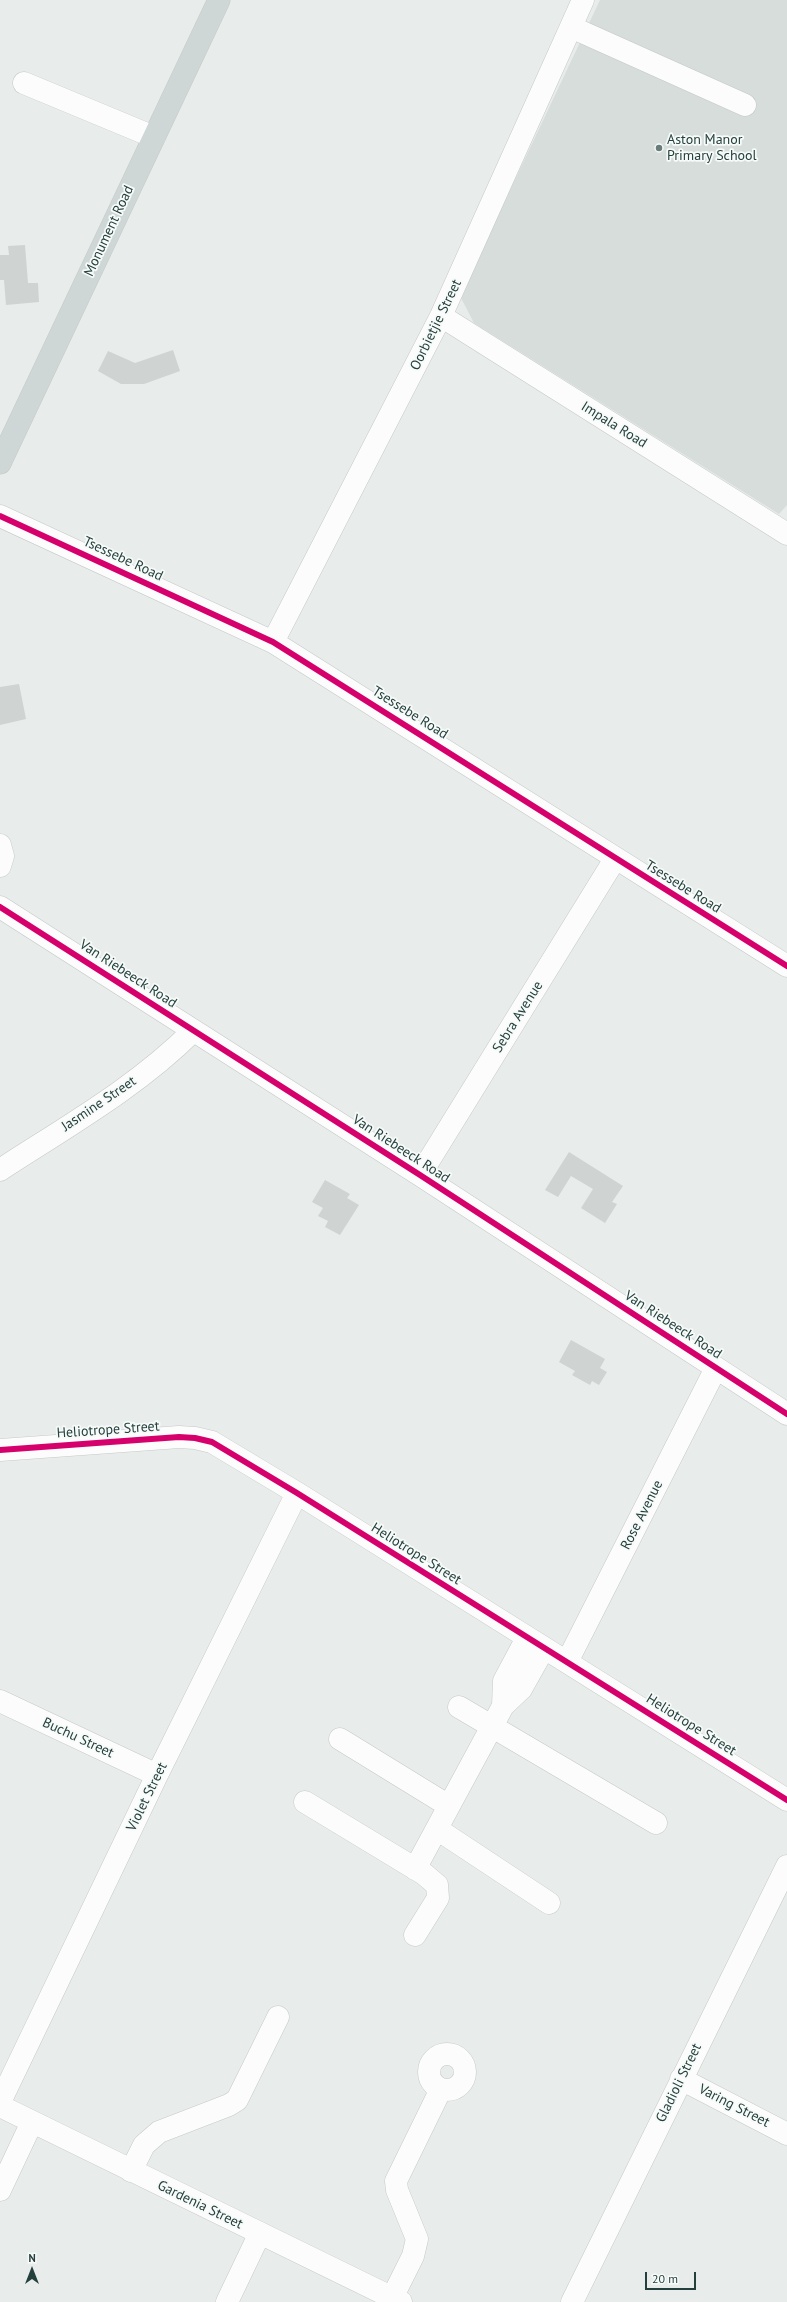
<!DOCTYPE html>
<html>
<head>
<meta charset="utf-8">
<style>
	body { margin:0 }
	#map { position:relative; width:787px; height:2302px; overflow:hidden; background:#e8ecea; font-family:"PT Sans",sans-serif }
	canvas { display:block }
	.north { position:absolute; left:12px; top:2250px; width:40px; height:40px; -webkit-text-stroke:3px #f6faf9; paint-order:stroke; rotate:0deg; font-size:11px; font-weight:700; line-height:16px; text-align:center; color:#25403c }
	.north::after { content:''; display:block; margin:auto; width:14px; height:18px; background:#25403c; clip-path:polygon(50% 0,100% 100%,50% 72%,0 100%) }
	.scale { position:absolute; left:645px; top:2272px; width:51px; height:18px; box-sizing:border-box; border:2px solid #25403c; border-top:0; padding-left:5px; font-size:12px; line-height:14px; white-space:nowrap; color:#25403c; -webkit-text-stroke:3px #f6faf9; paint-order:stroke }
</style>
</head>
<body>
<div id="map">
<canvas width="787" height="2302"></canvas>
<div class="north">N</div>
<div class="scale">20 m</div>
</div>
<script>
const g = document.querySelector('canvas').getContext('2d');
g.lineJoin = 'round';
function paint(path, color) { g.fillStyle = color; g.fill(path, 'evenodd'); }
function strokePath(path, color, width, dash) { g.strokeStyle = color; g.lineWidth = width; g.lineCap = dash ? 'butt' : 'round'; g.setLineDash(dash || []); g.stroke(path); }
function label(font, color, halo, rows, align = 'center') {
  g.font = font + ' "PT Sans",sans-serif'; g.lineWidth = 3.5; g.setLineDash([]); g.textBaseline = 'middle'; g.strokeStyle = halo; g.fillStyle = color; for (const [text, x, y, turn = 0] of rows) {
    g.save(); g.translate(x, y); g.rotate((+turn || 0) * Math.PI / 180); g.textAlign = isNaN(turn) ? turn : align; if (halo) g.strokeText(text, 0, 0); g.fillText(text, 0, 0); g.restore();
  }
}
paint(new Path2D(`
	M 600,0 L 787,0 L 787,505 L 779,514 L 474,323 L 460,296 Z`), '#d6dddb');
paint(new Path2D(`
	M 25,245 L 28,283 L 38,283 L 39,302 L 6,305 L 4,280 L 0,280 L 0,255 L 9,255 L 8,246 Z
	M 173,350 L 180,371 L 144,384 L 121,384 L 98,371 L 108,351 L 135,363 Z
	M 19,684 L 26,719 L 0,725 L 0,687 Z
	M 569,1152 L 623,1186 L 612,1202 L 617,1204 L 605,1223 L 581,1208 L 593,1189 L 571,1176 L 558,1197 L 545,1190 Z
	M 325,1180 L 350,1194 L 347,1198 L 359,1205 L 340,1235 L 325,1227 L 328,1221 L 318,1216 L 323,1208 L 312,1202 Z
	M 571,1340 L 605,1359 L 600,1368 L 607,1372 L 599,1385 L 592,1381 L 590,1385 L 572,1375 L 575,1371 L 559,1362 Z`), '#cfd3d2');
const minor = new Path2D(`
	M 571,27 L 745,105
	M 24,83 L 154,137
	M 441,316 L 787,534
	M 0,516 L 273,642 L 787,966
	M 273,642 L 441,316 L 583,0
	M 0,845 L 3,856 L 0,866
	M 0,907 L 420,1175 L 787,1414
	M 0,1170 C 66,1127 137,1087 193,1031
	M 420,1175 L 615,859
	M 0,1450 L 179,1437 L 195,1438 L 212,1442 L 297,1493 L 787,1800
	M 567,1662 L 716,1368
	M 0,1701 L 157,1775
	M 503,1706 L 504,1681 L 527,1638
	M 459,1707 L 656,1823
	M 340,1739 L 449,1806
	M 305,1802 L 424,1874 L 437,1885 L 438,1898 L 415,1935
	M 437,1829 L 549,1903
	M 415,1869 L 503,1706 L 521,1689 L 544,1648
	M429 2072a18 18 0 1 1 36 0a18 18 0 1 1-36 0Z
	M 681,2079 L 787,2134
	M 0,2102 L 157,1775 L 297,1493
	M 0,2106 L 401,2302
	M 131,2171 L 144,2145 L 159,2132 L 229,2105 L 237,2100 L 278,2017
	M 0,2190 L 32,2122
	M 392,2298 L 413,2256 L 417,2239 L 397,2190 L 396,2181 L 441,2089
	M 227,2302 L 260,2233
	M 572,2302 L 787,1866`);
const major = new Path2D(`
	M 0,463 L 219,0`);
strokePath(minor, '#c5c9c7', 23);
strokePath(major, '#c3cac9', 23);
strokePath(minor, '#fcfcfc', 22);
strokePath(major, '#cfd7d6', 22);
strokePath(new Path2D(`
	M 0,516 L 273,642 L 787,966
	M 0,907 L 420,1175 L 787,1414
	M 0,1450 L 179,1437 L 195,1438 L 212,1442 L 297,1493 L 787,1800`), '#d6006c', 6);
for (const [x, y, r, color] of [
	[659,148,4,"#697c79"]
]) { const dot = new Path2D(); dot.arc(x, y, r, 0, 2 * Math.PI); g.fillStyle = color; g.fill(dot); strokePath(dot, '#f6faf9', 1.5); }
label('14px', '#25403c', '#f6faf9', [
	["Aston Manor",667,140],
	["Primary School",667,156]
], 'left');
label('14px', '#25403c', '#f6faf9', [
	["Monument Road",109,231,-65],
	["Oorbietjie Street",436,325,-64],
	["Impala Road",614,425,32],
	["Tsessebe Road",123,559,25],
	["Tsessebe Road",410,713,32],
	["Tsessebe Road",683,887,32],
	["Van Riebeeck Road",128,974,33],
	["Sebra Avenue",518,1017,-58],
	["Jasmine Street",99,1104,-34],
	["Van Riebeeck Road",401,1149,33],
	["Van Riebeeck Road",673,1325,33],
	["Heliotrope Street",108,1430,-4],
	["Rose Avenue",642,1515,-63],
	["Heliotrope Street",416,1554,32],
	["Heliotrope Street",691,1725,32],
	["Buchu Street",78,1738,25],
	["Violet Street",147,1797,-64],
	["Gladioli Street",679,2083,-64],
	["Varing Street",734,2106,27],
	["Gardenia Street",200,2205,26]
]);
</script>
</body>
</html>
